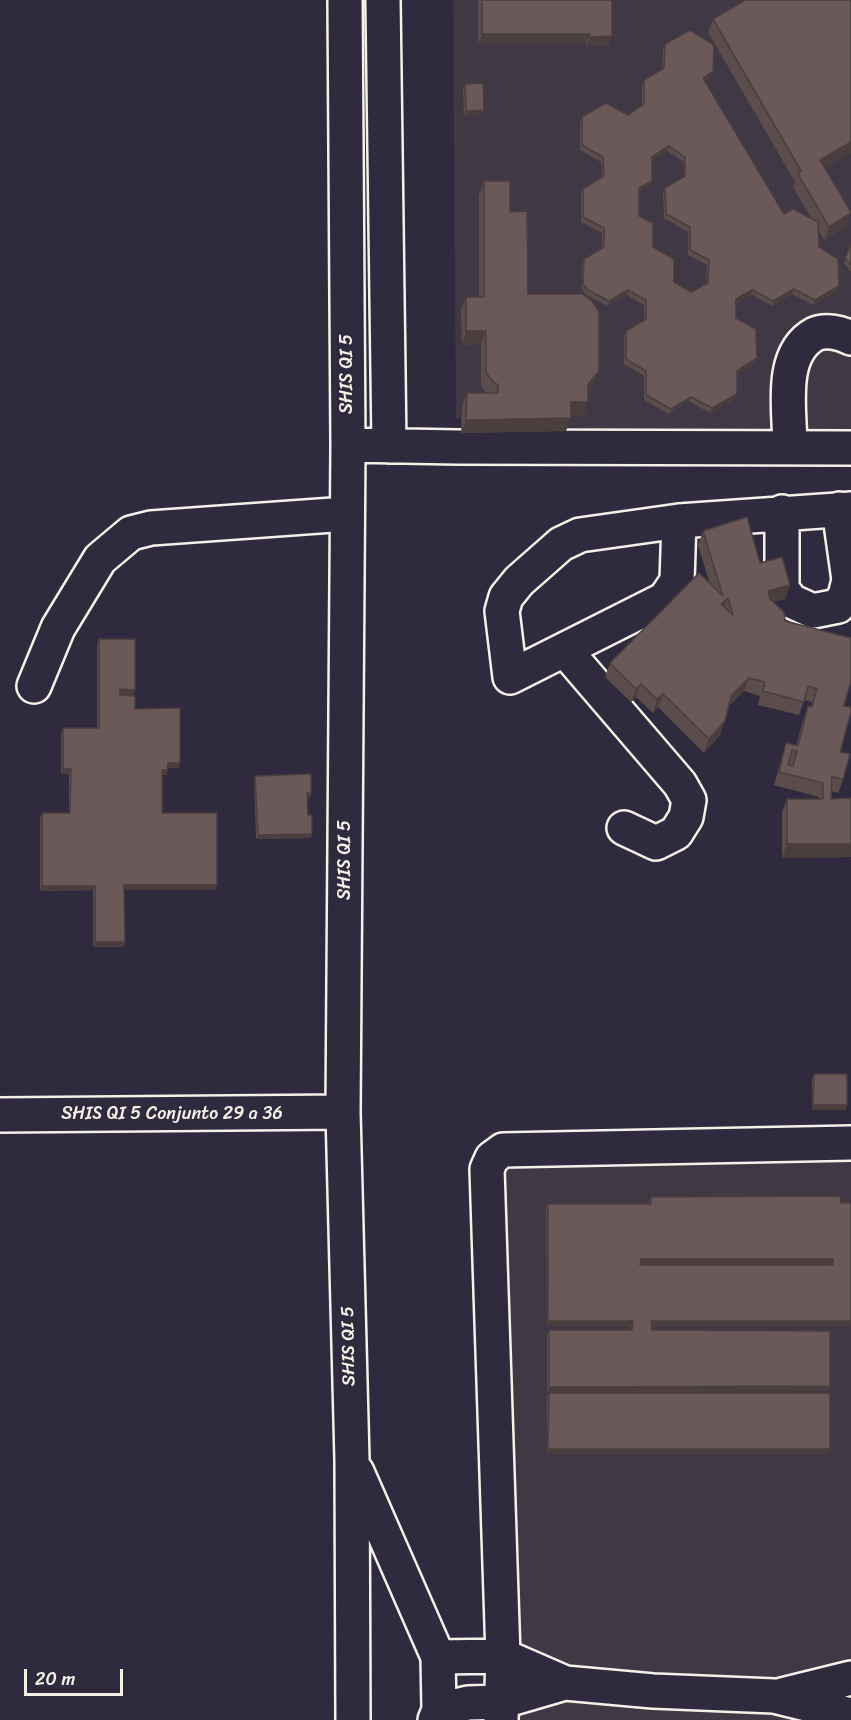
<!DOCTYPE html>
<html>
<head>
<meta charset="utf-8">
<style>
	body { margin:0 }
	#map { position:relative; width:851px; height:1720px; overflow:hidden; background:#2f2a3d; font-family:Sriracha,sans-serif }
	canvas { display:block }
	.scale { position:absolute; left:24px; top:1669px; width:99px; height:27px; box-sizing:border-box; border:3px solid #f4f1e8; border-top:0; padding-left:8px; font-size:18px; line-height:21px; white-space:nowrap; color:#f4f1e8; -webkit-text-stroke:4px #2f2a3d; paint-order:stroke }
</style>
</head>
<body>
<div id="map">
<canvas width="851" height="1720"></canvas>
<div class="scale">20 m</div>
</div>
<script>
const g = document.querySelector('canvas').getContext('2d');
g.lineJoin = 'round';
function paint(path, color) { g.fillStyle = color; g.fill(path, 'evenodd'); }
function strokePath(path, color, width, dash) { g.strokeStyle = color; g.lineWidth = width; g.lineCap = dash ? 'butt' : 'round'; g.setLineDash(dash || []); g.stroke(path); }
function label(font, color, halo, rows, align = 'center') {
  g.font = font + ' Sriracha,sans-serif'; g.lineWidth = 4.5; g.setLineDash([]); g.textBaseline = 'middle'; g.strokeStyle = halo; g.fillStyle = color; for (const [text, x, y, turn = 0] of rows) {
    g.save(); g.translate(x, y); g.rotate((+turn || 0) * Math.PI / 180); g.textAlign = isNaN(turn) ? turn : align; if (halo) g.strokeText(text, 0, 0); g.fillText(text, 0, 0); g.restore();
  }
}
paint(new Path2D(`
	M 453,0 L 851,0 L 851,451 L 456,418 Z
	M 489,1132 L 851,1132 L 851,1720 L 488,1720 Z`), '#413845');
const minor = new Path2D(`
	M 345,0 L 348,445 L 343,1112 L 352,1460 L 353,1720
	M 383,0 L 389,446
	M 348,445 L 458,447 L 851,448
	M 790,447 C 790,412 778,354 815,334 C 826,329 841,333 851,338
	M 782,512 L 782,589 L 791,601 L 813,611 L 838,606 L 845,596 L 849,580 L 839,509
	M 679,521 L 677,581 L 665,599 L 510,677 L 502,611 L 506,597 L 519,581 L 561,544 L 580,535 L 679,521 L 851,509
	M 565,650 L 680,784 L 689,800 L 686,817 L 676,833 L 656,843 L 624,828
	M 34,686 L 58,628 L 100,559 L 131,533 L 151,528 L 347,514
	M 0,1115 L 343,1112
	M 357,1472 L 438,1657 L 439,1710 L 435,1720
	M 438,1657 L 503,1656 L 565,1683 L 653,1691 L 774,1696 L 851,1715
	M 782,1695 L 851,1678
	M 439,1710 L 468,1703 L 500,1702 L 565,1683
	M 501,1720 L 503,1656 L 487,1169 L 492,1158 L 503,1150 L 851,1143`);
strokePath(minor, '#f4f1e8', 38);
strokePath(minor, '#2f2a3d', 33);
paint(new Path2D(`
	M 478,0 L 612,0 L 612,36 L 609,46 L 586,46 L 586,43 L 478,43 Z
	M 851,0 L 851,153 L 825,168 L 847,227 L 824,240 L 818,230 L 819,247 L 837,291 L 813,305 L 792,294 L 772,306 L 751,294 L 736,303 L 736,318 L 757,358 L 755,363 L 737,374 L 735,399 L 710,413 L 689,401 L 669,414 L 644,400 L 644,376 L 624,364 L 624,336 L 626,331 L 644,320 L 644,305 L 627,295 L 608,306 L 586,295 L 582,289 L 582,264 L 584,259 L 602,248 L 602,233 L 581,222 L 581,194 L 583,189 L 602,177 L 601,162 L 580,150 L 580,122 L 582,117 L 628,115 L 642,105 L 642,85 L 644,80 L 662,69 L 663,49 L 665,44 L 711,76 L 705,81 L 784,214 L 812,219 L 793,187 L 795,182 L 708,32 L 713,19 ZM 667,151 L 684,162 L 684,177 L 665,188 L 663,193 L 664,218 L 688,232 L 688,255 L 707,265 L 706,284 L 691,292 L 674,282 L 653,247 L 639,216 L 639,192 L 650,185 L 652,160 Z
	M 465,84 L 484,110 L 482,114 L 464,116 L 463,89 Z
	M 484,181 L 510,212 L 528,294 L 594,385 L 588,392 L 584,415 L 571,415 L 566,431 L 461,433 L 462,407 L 467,393 L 486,393 L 481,385 L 481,344 L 462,345 L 461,310 L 466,297 L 479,297 L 479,195 Z
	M 851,244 L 851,272 L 844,263 Z
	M 703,531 L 760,563 L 790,585 L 785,599 L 773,602 L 844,706 L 840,752 L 843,780 L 838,793 L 831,791 L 831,799 L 851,798 L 851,857 L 782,858 L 782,812 L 787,799 L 819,799 L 819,797 L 774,785 L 786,743 L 796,746 L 803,720 L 808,706 L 811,707 L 812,702 L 804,700 L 799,715 L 758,705 L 760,696 L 744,691 L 728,707 L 720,735 L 704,753 L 658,707 L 653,713 L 636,697 L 631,702 L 605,677 L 610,663 L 710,584 L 698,545 Z
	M 99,639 L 135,690 L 133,695 L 120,694 L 135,709 L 179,768 L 168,768 L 166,775 L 162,775 L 162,813 L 217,885 L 215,890 L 124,890 L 125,942 L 123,947 L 93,947 L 93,890 L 40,891 L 40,818 L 42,813 L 69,813 L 69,774 L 61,774 L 61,733 L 63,728 L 97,728 L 97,644 Z
	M 255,776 L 311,793 L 310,797 L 307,798 L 308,815 L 312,834 L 311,838 L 256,839 L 254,780 Z
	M 814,1074 L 846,1110 L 812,1110 L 812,1079 Z
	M 840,1196 L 851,1326 L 652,1326 L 652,1330 L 830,1386 L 828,1391 L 547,1392 L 547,1335 L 549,1330 L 631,1330 L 631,1326 L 547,1326 L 546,1209 L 548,1204 L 649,1204 L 651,1197 ZM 640,1264 L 831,1264 L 831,1265 L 640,1265 Z
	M 549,1393 L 828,1454 L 547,1454 L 547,1397 Z`), '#5b4d4c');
paint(new Path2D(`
	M 482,34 L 590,34 L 586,43 L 478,43 Z
	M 612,36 L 609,46 L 586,46 L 590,37 Z
	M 713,71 L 711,76 L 702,83 L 703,78 Z
	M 484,110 L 482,114 L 464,116 L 466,111 Z
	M 851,142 L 851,153 L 816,173 L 820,160 Z
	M 669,146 L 667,151 L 650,162 L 652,157 Z
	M 652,181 L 650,185 L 637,193 L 639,188 Z
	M 851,213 L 847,227 L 824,240 L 829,227 Z
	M 839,286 L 837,291 L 813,305 L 815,300 Z
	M 794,289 L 792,294 L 772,306 L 773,301 Z
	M 628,290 L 627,295 L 608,306 L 609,301 Z
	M 752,290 L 751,294 L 734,304 L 736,299 Z
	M 466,331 L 486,331 L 481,344 L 462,345 Z
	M 757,358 L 755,363 L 735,375 L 737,371 Z
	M 599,371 L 594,385 L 583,398 L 588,384 Z
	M 737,394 L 735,399 L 710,413 L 712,408 Z
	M 691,397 L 689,401 L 669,414 L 671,409 Z
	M 571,402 L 588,402 L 584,415 L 566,416 Z
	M 571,418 L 566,431 L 461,433 L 466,420 Z
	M 790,585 L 785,599 L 763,604 L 768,591 Z
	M 728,598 L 723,611 L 721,604 Z
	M 749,678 L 744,691 L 726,709 L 731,696 Z
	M 641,684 L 636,697 L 631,702 L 636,689 Z
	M 120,689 L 135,690 L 133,695 L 118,694 Z
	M 663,694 L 658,707 L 653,713 L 657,699 Z
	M 725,721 L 720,735 L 704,753 L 709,739 Z
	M 168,763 L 180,763 L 179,768 L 166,768 Z
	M 63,769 L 71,769 L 69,774 L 61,774 Z
	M 162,770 L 168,770 L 166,775 L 160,775 Z
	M 307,793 L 311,793 L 310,797 L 305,798 Z
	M 312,834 L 311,838 L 256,839 L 258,835 Z
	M 787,844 L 851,844 L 851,857 L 782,858 Z
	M 124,885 L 217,885 L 215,890 L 122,890 Z
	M 42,886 L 95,886 L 93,890 L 40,891 Z
	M 95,942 L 125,942 L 123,947 L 93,947 Z
	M 813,1105 L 847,1105 L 846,1110 L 812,1110 Z
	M 641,1259 L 833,1259 L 831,1264 L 639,1264 Z
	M 548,1321 L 633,1321 L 631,1326 L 547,1326 Z
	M 651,1321 L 851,1321 L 851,1326 L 650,1326 Z
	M 830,1386 L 828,1391 L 547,1392 L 549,1387 Z
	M 548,1449 L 830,1449 L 828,1454 L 547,1454 Z`), '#4a3e3e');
const building = new Path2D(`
	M 482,0 L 612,0 L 612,36 L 590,37 L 590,34 L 482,34 Z
	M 745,0 L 851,0 L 851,142 L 820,160 L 851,212 L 851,213 L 829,227 L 798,174 L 801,171 L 713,19 Z
	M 690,30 L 714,45 L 713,71 L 703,78 L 784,214 L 793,209 L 818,222 L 819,247 L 838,259 L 839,286 L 815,300 L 794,289 L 773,301 L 752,290 L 736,299 L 736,318 L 756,329 L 757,358 L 737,371 L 737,394 L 712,408 L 691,397 L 671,409 L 646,395 L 646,371 L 626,359 L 626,331 L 646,319 L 646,300 L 628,290 L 609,301 L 588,290 L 583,284 L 584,259 L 604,247 L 604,228 L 583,217 L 583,189 L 604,176 L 603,157 L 582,145 L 582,117 L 606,103 L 628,115 L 644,104 L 644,80 L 664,68 L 665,44 ZM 669,146 L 685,157 L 685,176 L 665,188 L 666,214 L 690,227 L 690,250 L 709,260 L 708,283 L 691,292 L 674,282 L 674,259 L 653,247 L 653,223 L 639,216 L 639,188 L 652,181 L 652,157 Z
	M 483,83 L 484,110 L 466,111 L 465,84 Z
	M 484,181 L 510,181 L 510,212 L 527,211 L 528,294 L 582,294 L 592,301 L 599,312 L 599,371 L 588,384 L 588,402 L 571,402 L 571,418 L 466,420 L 467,393 L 498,393 L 498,385 L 493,382 L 486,372 L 486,331 L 466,331 L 466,297 L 484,297 Z
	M 851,244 L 851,265 L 845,258 Z
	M 747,517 L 760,563 L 782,557 L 790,585 L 768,591 L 770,599 L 784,612 L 785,621 L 851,638 L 851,681 L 844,706 L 851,707 L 851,712 L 840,752 L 850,754 L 843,780 L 832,776 L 831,799 L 851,798 L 851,844 L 787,844 L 787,799 L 823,799 L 823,783 L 779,772 L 786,743 L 798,746 L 808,706 L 812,707 L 817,689 L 808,686 L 804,702 L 763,691 L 765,682 L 749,678 L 731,696 L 725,721 L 709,739 L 663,694 L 657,699 L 641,684 L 636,689 L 610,663 L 699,573 L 723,596 L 703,531 ZM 728,598 L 733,615 L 721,604 ZM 792,750 L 797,751 L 793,766 L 788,765 Z
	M 99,639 L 135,639 L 135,690 L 120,689 L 120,695 L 135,696 L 135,709 L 180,708 L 180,763 L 168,763 L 168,770 L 162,770 L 162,813 L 217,813 L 217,885 L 124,885 L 125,942 L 95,942 L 95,886 L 42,886 L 42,813 L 70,813 L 71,769 L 63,769 L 63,728 L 99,728 Z
	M 311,774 L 311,793 L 307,793 L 308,815 L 312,815 L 312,834 L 258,835 L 255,776 Z
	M 814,1074 L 847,1074 L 847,1105 L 813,1105 Z
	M 840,1196 L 841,1203 L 851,1203 L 851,1321 L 651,1321 L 652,1330 L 830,1331 L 830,1386 L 549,1387 L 549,1330 L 632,1330 L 633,1321 L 548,1321 L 548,1204 L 651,1204 L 651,1197 ZM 641,1259 L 833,1259 L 833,1265 L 640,1265 Z
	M 549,1393 L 830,1393 L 830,1449 L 548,1449 Z`);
paint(building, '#6a5958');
strokePath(building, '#4a3e3e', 1.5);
label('18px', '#f4f1e8', '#2f2a3d', [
	["SHIS QI 5",347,374,-90],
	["SHIS QI 5",345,860,-90],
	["SHIS QI 5 Conjunto 29 a 36",172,1114],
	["SHIS QI 5",349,1346,-91]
]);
</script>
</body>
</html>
